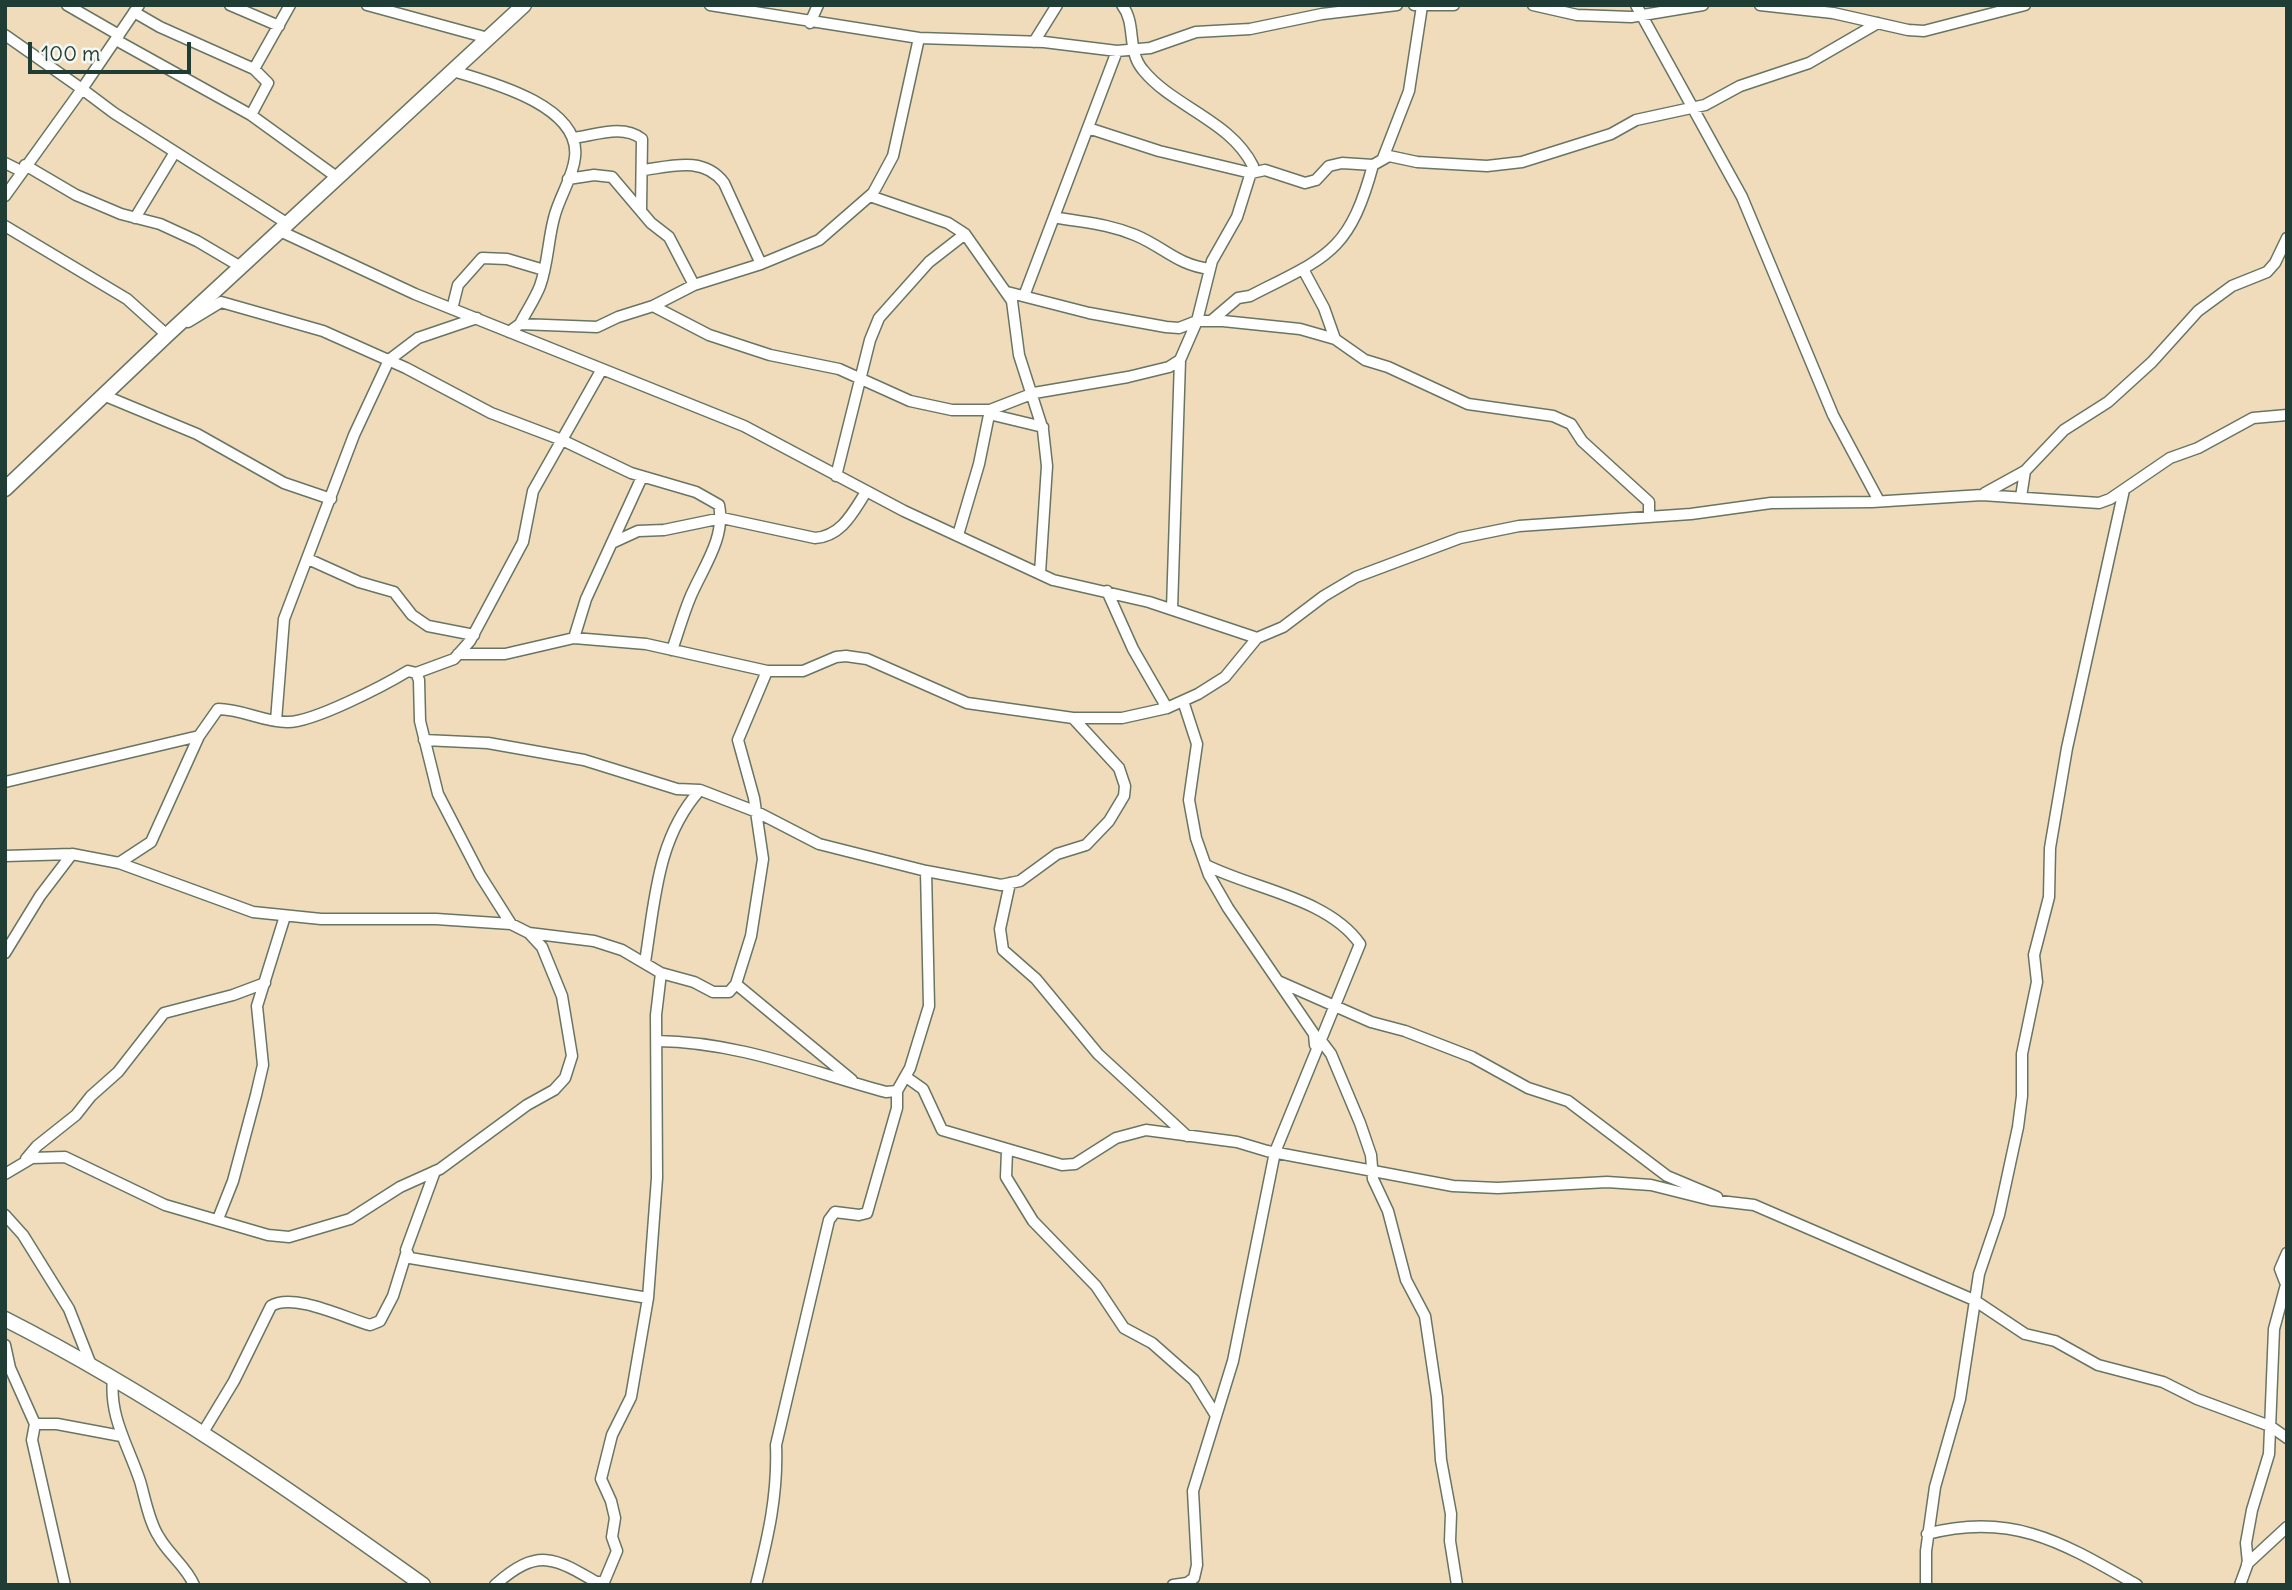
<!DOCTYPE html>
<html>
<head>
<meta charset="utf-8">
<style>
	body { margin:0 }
	#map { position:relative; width:2292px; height:1590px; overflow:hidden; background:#f0dcbb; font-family:Delius,sans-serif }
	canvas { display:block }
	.frame { position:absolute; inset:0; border:7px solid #1f3d34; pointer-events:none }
	.scale { position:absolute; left:28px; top:42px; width:163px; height:32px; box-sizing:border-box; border:4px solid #1f3d34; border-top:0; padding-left:9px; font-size:21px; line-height:24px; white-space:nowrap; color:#1f3d34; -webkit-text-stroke:5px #f6f6f2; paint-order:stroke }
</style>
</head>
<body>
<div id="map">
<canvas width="2292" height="1590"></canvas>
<div class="frame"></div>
<div class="scale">100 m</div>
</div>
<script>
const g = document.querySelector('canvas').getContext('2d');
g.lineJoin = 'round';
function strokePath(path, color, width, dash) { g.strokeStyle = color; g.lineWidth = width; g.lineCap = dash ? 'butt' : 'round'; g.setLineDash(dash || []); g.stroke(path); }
const street = new Path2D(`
	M 67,5 L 119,35
	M 230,5 L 279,26
	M 367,5 L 488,38
	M 710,5 L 919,38 L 1044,42 L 1117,51 L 1150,48 L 1196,32 L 1250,29 L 1322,14 L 1397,5
	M 1414,5 L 1454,5
	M 1533,5 L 1577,15 L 1631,17 L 1703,5
	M 1636,5 L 1742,197 L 1833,415 L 1879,501
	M 1760,5 L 1833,13 L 1908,30 L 1924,31 L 2025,5
	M 134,12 L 160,27 L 254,69 L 290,5
	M 810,23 L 818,5
	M 5,35 L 82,89 L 139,5
	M 116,40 L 251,115 L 338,178
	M 1034,42 L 1057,5
	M 453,71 C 491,82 581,106 575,157 C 573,178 559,197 554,218 C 548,240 548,264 540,286 C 535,299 526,312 520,324
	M 251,115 L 268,83 L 254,69
	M 1088,128 L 1159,151 L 1251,173 L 1265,170 L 1305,183 L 1316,180 L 1329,166 L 1342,163 L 1373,165 L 1389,156 L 1417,162 L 1487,166 L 1522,162 L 1611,134 L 1636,120 L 1705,105 L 1740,86 L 1809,63 L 1878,23
	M 574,138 C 596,135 623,124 642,139 L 641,210
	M 1383,158 L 1409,91 L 1422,6
	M 5,163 L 21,171
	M 25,165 L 76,195 L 121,214 L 160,224 L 197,241 L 241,267
	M 644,170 C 672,166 704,156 724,183 L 761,264
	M 568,179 L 594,175 L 612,177 L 651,223 L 669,237 L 694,285
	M 5,196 L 82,89 L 114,113 L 288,224
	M 870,196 L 948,223 L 965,234 L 1012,301 L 1019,355 L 1043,430 L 1047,466 L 1040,573
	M 1054,217 C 1085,223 1105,223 1135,235 C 1164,247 1177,265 1210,269
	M 135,218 L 175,152
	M 5,226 L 127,299 L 167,335 L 171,332
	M 280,231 L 415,294 L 744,426 L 904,511 L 1053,580 L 1149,602 L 1257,638 L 1283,627 L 1324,596 L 1356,577 L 1460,538 L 1519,526 L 1691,514 L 1771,503 L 1872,502 L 1982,495 L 2099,503 L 2110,499 L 2170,458 L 2198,448 L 2253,418 L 2287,415
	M 1304,271 L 1324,308 L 1335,339
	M 1007,292 L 1089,313 L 1166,327 L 1179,328 L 1197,321 L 1223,321 L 1300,329 L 1335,339 L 1365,360 L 1388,367 L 1468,404 L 1553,416 L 1571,424 L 1582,441 L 1649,502 L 1649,516
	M 1024,296 L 1117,51
	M 653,306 L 709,335 L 770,355 L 839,369 L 910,401 L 952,410 L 990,410 L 1034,393 L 1128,377 L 1169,367 L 1180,360 L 1197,321 L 1212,261 L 1237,217 L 1253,166 C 1230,120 1173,107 1143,70 C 1126,50 1137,24 1122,5
	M 452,309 L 458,285 L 482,258 L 507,259 L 544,270
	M 1211,321 L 1238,298 L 1250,296 C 1326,257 1349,254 1373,165
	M 188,322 L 221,302 L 323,331 L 406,368 L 491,413 L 562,440 L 631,473 L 696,492 L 719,505 C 726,538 702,569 690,598 C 683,615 678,633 672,650
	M 509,332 L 520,324 L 597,327 L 618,317 L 653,306 L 694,285 L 761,264 L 819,240 L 873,193 L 893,156 L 919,38
	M 103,395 L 197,434 L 284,483 L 331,499
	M 989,414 L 1043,427
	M 836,476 L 870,340 L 879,318 L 929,262 L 965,234
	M 1985,493 L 2025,471 L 2064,430 L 2108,402 L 2152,362 L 2198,311 L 2232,286 L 2267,272 L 2275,263 L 2287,238
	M 2021,497 L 2025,471
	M 958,535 L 979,464 L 990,410
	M 614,542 L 638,531 L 664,530 L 722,518 L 815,538 C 842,536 853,512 866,492
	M 308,559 L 359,582 L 394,592 L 412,615 L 428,626 L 474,635
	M 1107,591 L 1133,649 L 1167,708
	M 1172,609 L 1180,360
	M 574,638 L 586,599 L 642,477
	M 458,654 L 505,654 L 574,638 L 646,644 L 767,671 L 803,671 L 836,657 L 846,656 L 867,659 L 967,703 L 1073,718 L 1122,718 L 1167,708 L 1198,694 L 1225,677 L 1257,638
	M 416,673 L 454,659 L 470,641 L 523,542 L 533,491 L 602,369
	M 1183,701 L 1197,744 L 1189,800 L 1196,838 L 1209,875 L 1228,908 L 1314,1034 L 1315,1045
	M 276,721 L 284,619 L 354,435 L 389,360 L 418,338 L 477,318
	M 424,740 L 488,743 L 584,760 L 677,789 L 700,790 L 757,812 L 819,844 L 926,871 L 1001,885 L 1020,881 L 1057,854 L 1086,845 L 1109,821 L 1124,796 L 1125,786 L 1119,768 L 1073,718
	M 5,782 L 199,736
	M 5,856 L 72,854 L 119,863 L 253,912 L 321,919 L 436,919 L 511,924 L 529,933 L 594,941 L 622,950 L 661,973 L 694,982 L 713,992 L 729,992 L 736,984 L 751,936 L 763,859 L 754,798 L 738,740 L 767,671
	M 119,863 L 151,842 L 199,736 L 218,709 C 242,709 263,722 287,722 C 312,723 385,685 408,671 L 416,673 L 419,680 L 420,721 L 438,794 L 480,875 L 511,924
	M 1010,883 L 1000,929 L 1003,950 L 1036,979 L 1098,1054 L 1187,1136
	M 5,953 L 40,896 L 72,854
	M 645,962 C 655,900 657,838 700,790
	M 1278,981 L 1371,1022 L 1405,1031 L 1472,1057 L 1528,1088 L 1568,1101 L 1667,1176 L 1717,1197
	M 736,984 L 852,1080
	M 1319,1038 L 1331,1054 L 1360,1123 L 1371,1155 L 1373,1179 L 1388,1211 L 1406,1280 L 1425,1316 L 1437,1397 L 1441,1460 L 1451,1514 L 1450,1541 L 1457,1585
	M 657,1041 C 739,1042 808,1071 886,1092 L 897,1091 L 910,1068 L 929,1006 L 926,871
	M 906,1077 L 923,1089 L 942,1130 L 1062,1165 L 1075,1164 L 1116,1138 L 1146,1130 L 1237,1142 L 1267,1151 L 1453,1186 L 1498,1188 L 1607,1182 L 1651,1185 L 1711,1200 L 1754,1205 L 1974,1300 L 2025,1334 L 2055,1341 L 2098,1365 L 2163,1382 L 2197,1399 L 2270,1426 L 2287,1438
	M 1007,1151 L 1006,1177 L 1033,1221 L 1096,1286 L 1124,1328 L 1152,1343 L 1194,1380 L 1215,1414
	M 26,1159 L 37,1146 L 76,1115 L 91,1096 L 118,1072 L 164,1013 L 233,995 L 265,983
	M 435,1171 L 406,1250 L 410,1258 L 648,1298
	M 5,1174 L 32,1158 L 65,1157 L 165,1205 L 268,1235 L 289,1237 L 350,1219 L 400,1187 L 440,1169 L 527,1105 L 554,1090 L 565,1078 L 572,1056 L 562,996 L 542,947 L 529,933
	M 5,1215 L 23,1235 L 69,1309 L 91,1365
	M 218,1219 L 233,1181 L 256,1095 L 263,1065 L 257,1006 L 285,916
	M 2285,1282 L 2280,1269 L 2287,1253
	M 5,1345 L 10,1368 L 35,1424 L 32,1440 L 65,1585
	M 113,1378 C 109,1417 128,1445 140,1481 C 145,1498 149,1522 159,1537 C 169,1555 186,1566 194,1585
	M 35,1424 L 57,1424 L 121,1436
	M 202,1434 L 234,1381 L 271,1306 C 293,1292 345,1318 370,1325 L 380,1321 L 393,1296 L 406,1254
	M 1927,1534 C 2013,1511 2065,1544 2137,1585
	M 2247,1564 L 2287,1527
	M 598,1582 L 604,1582 L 617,1551 L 612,1537 L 615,1518 L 611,1501 L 601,1479 L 612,1435 L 631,1397 L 648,1298 L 657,1178 L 656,1015 L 661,973
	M 495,1585 C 538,1547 554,1557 601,1585
	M 756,1585 C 768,1537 778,1495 776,1445 L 829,1220 L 835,1212 L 859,1215 L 867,1213 L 897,1108 L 897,1091
	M 1173,1585 L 1187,1583 L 1194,1578 L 1197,1565 L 1193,1491 L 1233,1361 L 1275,1152 L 1360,944 C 1328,898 1253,889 1206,865
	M 1926,1585 L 1926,1551 L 1935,1487 L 1960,1399 L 1979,1274 L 1999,1215 L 2018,1127 L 2022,1096 L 2022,1054 L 2037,982 L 2034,955 L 2049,897 L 2050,848 L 2067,748 L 2124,490
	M 2240,1585 L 2248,1563 L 2246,1543 L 2252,1510 L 2269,1454 L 2274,1329 L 2287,1281`);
const secondary = new Path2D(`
	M 5,489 L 167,335 L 524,5
	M 5,1319 C 152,1394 289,1489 423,1585`);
strokePath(street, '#687563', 13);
strokePath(secondary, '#687563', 17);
strokePath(street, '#fff', 10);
strokePath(secondary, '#fff', 14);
</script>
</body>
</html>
